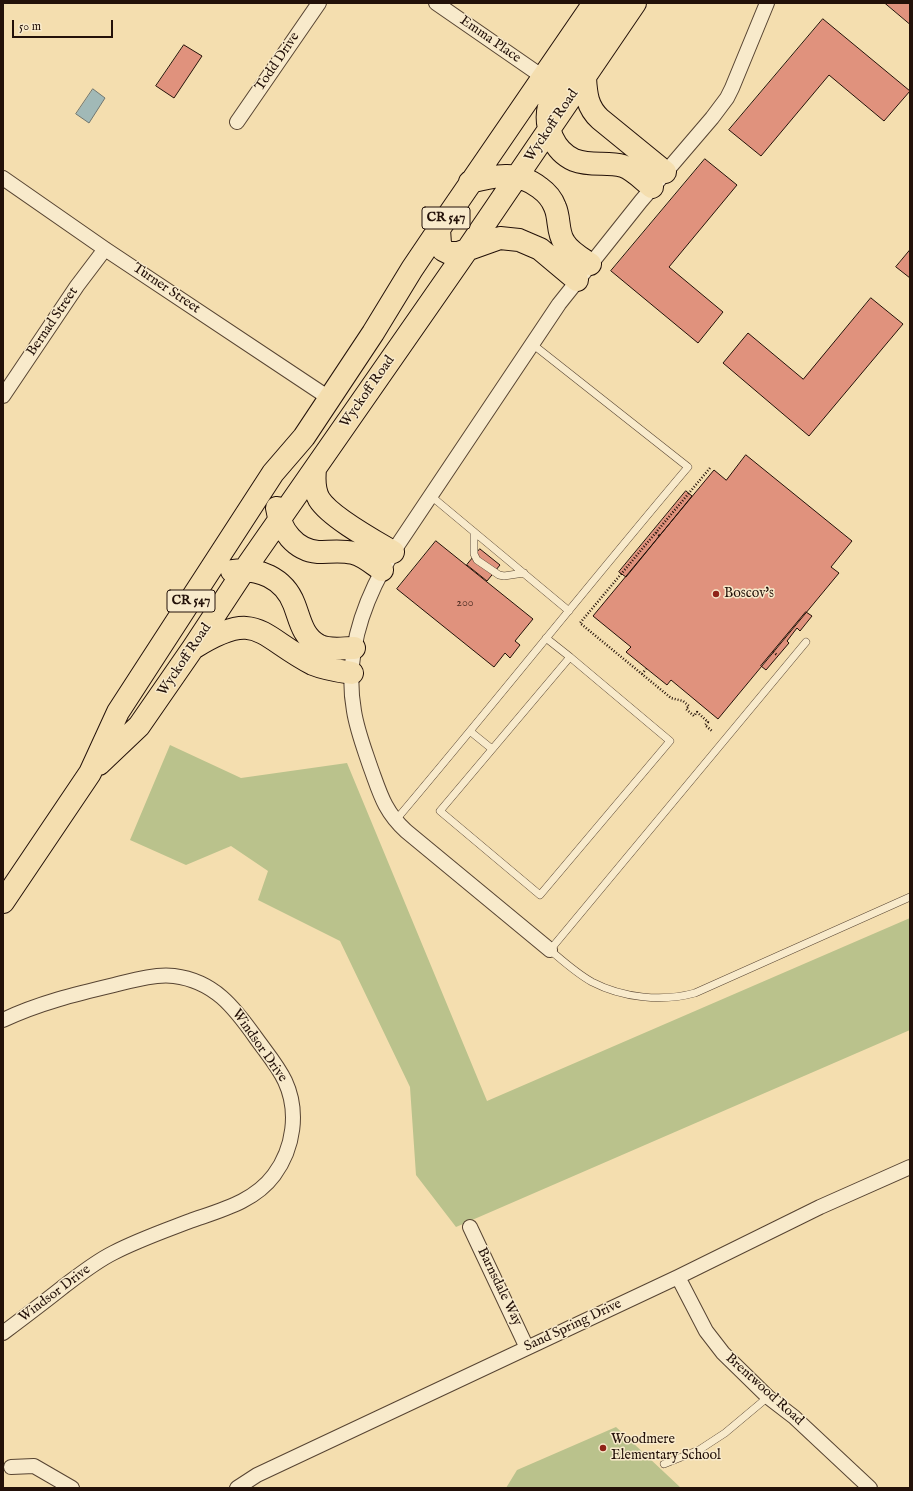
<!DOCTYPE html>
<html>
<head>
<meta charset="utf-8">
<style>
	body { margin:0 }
	#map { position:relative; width:913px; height:1491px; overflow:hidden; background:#f4deaf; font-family:"IM FELL English",serif }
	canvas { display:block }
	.frame { position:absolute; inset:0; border:4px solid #231109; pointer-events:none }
	.scale { position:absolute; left:12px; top:20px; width:101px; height:18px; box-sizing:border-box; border:2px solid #231109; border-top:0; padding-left:5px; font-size:12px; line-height:14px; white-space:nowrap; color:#231109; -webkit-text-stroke:3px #f8eacb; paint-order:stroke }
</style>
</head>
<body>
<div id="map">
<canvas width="913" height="1491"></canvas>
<div class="frame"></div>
<div class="scale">50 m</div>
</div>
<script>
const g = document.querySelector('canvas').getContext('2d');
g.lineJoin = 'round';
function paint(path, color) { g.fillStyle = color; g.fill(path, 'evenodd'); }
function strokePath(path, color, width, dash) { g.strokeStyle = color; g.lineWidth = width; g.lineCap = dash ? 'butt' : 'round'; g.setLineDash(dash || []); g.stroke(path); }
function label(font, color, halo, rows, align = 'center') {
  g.font = font + ' "IM FELL English",serif'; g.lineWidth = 3; g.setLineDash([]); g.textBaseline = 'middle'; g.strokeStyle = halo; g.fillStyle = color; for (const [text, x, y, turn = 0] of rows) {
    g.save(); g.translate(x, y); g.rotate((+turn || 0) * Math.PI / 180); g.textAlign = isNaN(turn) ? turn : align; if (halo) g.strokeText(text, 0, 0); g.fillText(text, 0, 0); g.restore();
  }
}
paint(new Path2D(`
	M 170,745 L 241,778 L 347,763 L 487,1101 L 910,918 L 910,1030 L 456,1227 L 416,1175 L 410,1087 L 340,941 L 258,900 L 268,871 L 231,846 L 186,865 L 130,840 Z
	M 616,1427 L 681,1488 L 506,1488 L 517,1470 Z`), '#bac28c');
const water = new Path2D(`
	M 93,89 L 105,98 L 89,123 L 76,114 Z`);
paint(water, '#a1b9b7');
strokePath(water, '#6f7671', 1);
const building = new Path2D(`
	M 885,3 L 910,3 L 910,24 Z
	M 823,19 L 910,91 L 884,121 L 829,75 L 761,156 L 729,130 Z
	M 184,45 L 202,56 L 174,98 L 156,86 Z
	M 705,159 L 737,185 L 669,267 L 723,312 L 698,343 L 611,271 Z
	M 910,250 L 910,278 L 896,267 Z
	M 871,298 L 903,324 L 809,436 L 723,363 L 748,333 L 803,379 Z
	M 746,455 L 852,541 L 831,567 L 839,573 L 718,719 L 671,680 L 667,685 L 626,652 L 631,647 L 593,616 L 714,470 L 726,480 Z
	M 686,491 L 692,496 L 626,577 L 619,572 Z
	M 436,541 L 533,619 L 515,641 L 520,645 L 510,658 L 505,653 L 494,667 L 397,589 Z
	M 480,549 L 500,565 L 487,581 L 467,565 Z
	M 806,612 L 812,616 L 800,631 L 797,628 L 787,641 L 789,643 L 766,670 L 761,666 Z`);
paint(building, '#e0927d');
strokePath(building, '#231109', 1);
const service = new Path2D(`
	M 431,496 L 569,611
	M 474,532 L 474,554 L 477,560 L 499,575 L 504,576 L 524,573
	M 546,638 L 570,657 L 670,741 L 540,895 L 440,811 L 570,657
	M 806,642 L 550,950 C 563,961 576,973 592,982 C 623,998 662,1002 695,993 L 910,897
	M 471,732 L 492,749
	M 395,821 C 494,704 589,584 688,467 L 531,343
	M 664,1464 L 699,1450 L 725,1433 L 768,1397`);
const minor = new Path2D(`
	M 436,3 L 543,77
	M 237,122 L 319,3
	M 3,178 L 105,249 L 329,398
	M 3,396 L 77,286 L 105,249
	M 550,950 L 406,831 C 384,811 380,793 370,766 C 364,748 357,730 354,711 C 344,655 364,599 393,552 L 559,304 L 641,201 L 712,118 L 727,98 L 732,88 L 767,3
	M 3,1020 C 39,1003 76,994 114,985 C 134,980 154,974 174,976 C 214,981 234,1007 256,1038 C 266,1052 278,1066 285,1081 C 299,1111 294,1148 274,1175 C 254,1202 221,1210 190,1221 C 164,1231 138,1240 113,1253 C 95,1262 79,1275 63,1287 C 43,1303 23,1318 3,1333
	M 470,1227 L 527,1348
	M 678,1277 L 706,1331 L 723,1353 L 768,1397 L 794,1417 L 870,1488
	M 11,1467 L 34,1466 L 72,1488
	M 237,1488 L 257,1475 L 678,1277 L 820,1207 L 910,1167`);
const primary = new Path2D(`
	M 614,3 C 600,23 587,44 573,64 C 564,77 552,90 549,106 C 544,127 554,151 574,160 C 592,167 607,161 623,166 C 634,170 643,180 652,187
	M 585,78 C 586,94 587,107 600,119 L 665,172
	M 470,182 C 495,175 519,171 540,188 C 547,193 552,199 555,207 C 560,218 557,232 564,242 C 569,251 581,258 590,264
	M 439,229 L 440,244 L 443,250 L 449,253 L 458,253 L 500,238 L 519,240 L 540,249 L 577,280
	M 315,469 C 314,479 314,490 319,499 C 330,517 374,541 393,552
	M 277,508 C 280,530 295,550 318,552 C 330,552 342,550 353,553 C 363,555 373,564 382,570
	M 232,571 C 258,567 284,578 294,604 C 300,619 302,636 318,645 C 328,651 343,648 354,648
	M 195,647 C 258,608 259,636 313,664 C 325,669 339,671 352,673
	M 99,764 L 139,726 L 193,648 L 245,569 L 467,250 L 635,3
	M 3,902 L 90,773 L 118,712 L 273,473 L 304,437 L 373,333 L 412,269 L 439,229 L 594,3`);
strokePath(service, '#574432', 8);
strokePath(minor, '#574432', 16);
strokePath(primary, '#231109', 24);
strokePath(new Path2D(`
	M 710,468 L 580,623 L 671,698 L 683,701 L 689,706 L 686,709 L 694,716 L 697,712 L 708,722 L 705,725 L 713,732
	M 656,533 L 660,536
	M 773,652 L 777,655
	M 642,674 L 646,669`), '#231109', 2.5, [1, 2]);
strokePath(service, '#f8eacb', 7);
strokePath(minor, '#f8eacb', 14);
strokePath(primary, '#f4deaf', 22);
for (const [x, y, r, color] of [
	[716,594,4,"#8f2418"],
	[603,1448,4,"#8f2418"]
]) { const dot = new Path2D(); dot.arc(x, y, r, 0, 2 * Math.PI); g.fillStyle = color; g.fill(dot); strokePath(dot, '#f8eacb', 1.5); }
label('12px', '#523126', null, [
	["200",465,604]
]);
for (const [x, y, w] of [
	[446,218,48],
	[191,601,48]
]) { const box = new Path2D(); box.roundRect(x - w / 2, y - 11, w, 22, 3); g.fillStyle = '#f8eacb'; g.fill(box); strokePath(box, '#231109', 1); }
label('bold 13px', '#231109', null, [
	["CR 547",446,218],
	["CR 547",191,601]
]);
label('14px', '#231109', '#f8eacb', [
	["Emma Place",490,40,35],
	["Todd Drive",278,62,-56],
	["Wyckoff Road",552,126,-56],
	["Turner Street",166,289,34],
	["Bernad Street",53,322,-56],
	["Wyckoff Road",368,392,-55],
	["Wyckoff Road",185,660,-56],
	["Windsor Drive",259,1046,55],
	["Barnsdale Way",499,1287,64],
	["Windsor Drive",55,1294,-37],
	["Sand Spring Drive",573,1326,-25],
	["Brentwood Road",764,1390,42]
]);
label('14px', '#231109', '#f8eacb', [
	["Boscov's",724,594],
	["Woodmere",611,1440],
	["Elementary School",611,1456]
], 'left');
</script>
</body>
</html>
